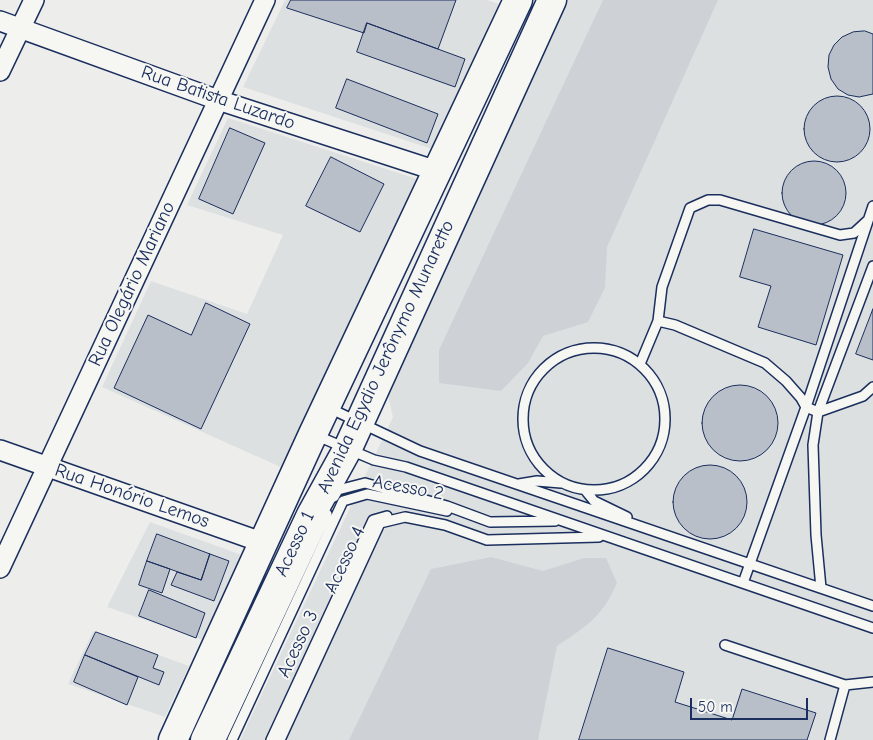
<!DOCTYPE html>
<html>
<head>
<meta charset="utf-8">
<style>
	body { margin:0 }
	#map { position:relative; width:873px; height:740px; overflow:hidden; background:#edeeec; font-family:"Comic Neue",sans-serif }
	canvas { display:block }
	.scale { position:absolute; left:690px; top:698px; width:118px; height:22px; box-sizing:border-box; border:2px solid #1b2f5e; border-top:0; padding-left:6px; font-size:15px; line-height:18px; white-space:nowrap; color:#1b2f5e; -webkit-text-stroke:4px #f6f6f2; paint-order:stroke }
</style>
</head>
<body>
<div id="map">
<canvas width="873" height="740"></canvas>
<div class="scale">50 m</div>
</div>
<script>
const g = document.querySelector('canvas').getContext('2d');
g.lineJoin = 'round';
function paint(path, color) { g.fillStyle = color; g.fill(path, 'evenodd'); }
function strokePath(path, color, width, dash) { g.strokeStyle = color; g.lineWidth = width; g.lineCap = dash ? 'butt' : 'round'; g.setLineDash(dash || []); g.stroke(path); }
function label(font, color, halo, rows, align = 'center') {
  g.font = font + ' "Comic Neue",sans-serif'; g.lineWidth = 4; g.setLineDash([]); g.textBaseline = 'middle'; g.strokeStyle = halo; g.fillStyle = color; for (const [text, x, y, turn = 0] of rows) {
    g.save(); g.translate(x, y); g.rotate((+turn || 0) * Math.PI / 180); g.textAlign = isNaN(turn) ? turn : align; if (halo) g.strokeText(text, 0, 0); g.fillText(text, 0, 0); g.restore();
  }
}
paint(new Path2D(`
	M 285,0 L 487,0 L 499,4 L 432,149 L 243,87 Z
	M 568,0 L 873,0 L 873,740 L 240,740 L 393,417 L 388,396 L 390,371 Z
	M 228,118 L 417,179 L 285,469 L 102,387 L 151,281 L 247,314 L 283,235 L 187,205 Z
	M 150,522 L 242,555 L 203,640 L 107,607 Z
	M 93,631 L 189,666 L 165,717 L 68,684 Z`), '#dde0e1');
paint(new Path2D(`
	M 603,0 L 718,0 L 607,247 L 605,288 L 588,322 L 543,336 L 528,363 L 501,391 L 439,383 L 439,350 Z
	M 491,557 L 543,571 L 584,558 L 606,558 L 617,583 C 602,617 587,626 557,646 L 538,740 L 349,740 L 431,569 Z`), '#ced2d7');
const building = new Path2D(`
	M 291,0 L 456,0 L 438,49 L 367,23 L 364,33 L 287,8 Z
	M 367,23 L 465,59 L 455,87 L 357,52 Z
	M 865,31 L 873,34 L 873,94 L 859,97 L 848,95 L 838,89 L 831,79 L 828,67 L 829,55 L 834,45 L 842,37 L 853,32 Z
	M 347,79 L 438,114 L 427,143 L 336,108 Z
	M804 129a33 33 0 1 1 66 0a33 33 0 1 1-66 0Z
	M 230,128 L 265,143 L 233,214 L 199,199 Z
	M 331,157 L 384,184 L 360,232 L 306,206 Z
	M782 193a32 32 0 1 1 64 0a32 32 0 1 1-64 0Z
	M 754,229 L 843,255 L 816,345 L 758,327 L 771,286 L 740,277 Z
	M 206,303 L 250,324 L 201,429 L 114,388 L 148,315 L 191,335 Z
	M 873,309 L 873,360 L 856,354 Z
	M702 423a38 38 0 1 1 76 0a38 38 0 1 1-76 0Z
	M673 502a37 37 0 1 1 74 0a37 37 0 1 1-74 0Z
	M 157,534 L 210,554 L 201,580 L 147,561 Z
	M 210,554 L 229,561 L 214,601 L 171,585 L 177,572 L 201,580 Z
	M 147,561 L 170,569 L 162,593 L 139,585 Z
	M 149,590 L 205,613 L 196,638 L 139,616 Z
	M 96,632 L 158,655 L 153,668 L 164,672 L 159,685 L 85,655 Z
	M 608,648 L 684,672 L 675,702 L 732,720 L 742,689 L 816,713 L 807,740 L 579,740 Z
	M 85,655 L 138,677 L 127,705 L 74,682 Z`);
paint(building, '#b9bfc8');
strokePath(building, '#1b2f5e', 1);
const lane = new Path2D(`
	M 867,221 L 854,233 L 840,235 L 720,200 L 708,200 L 690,208 L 662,287 L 658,321 L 675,325 L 765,363 L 786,381 L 801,398 L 806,407 L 818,412 L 863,396 L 873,387
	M523 419a71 71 0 1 1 142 0a71 71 0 1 1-142 0Z
	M 640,364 L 658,321
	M 329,408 L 420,451 L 873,606
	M 315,435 L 374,460 L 406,467 L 873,628
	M 519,484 L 537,481 L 561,483
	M 585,490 L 594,501 L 627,517
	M 334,497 L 338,490 L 365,483 L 447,506 L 490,522 L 555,521
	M 743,583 L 806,407 L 873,206
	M 821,588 L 816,535 L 813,445 L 818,412 L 873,266
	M 725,645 L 845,685 L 873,682
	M 221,740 L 327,514
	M 232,740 L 343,501 L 367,494 L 447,511
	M 271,740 L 373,520 L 387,516
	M 280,740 L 380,523 L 405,517 L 445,525 L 487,540 L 599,537
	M 830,740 L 845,685`);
const street = new Path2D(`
	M 0,21 L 218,100 L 437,171
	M 0,71 L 34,0
	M 0,450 L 264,543
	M 0,568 L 265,0`);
const primary = new Path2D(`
	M 173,740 L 313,434 L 518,0
	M 205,740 L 311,515 L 348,448 L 552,0`);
strokePath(lane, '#1b2f5e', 12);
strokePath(street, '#1b2f5e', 22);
strokePath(primary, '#1b2f5e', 31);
strokePath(lane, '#f6f6f2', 9);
strokePath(street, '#f6f6f2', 19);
strokePath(primary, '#f6f6f2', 28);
label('19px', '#1b2f5e', '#f6f6f2', [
	["Rua Batista Luzardo",218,98,19],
	["Rua Olegário Mariano",132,284,-65],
	["Avenida Egydio Jerônymo Munaretto",386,357,-65],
	["Acesso 2",408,488,10],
	["Rua Honório Lemos",132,496,19],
	["Acesso 1",295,544,-65],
	["Acesso 4",345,560,-65],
	["Acesso 3",298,644,-65]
]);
</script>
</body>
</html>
